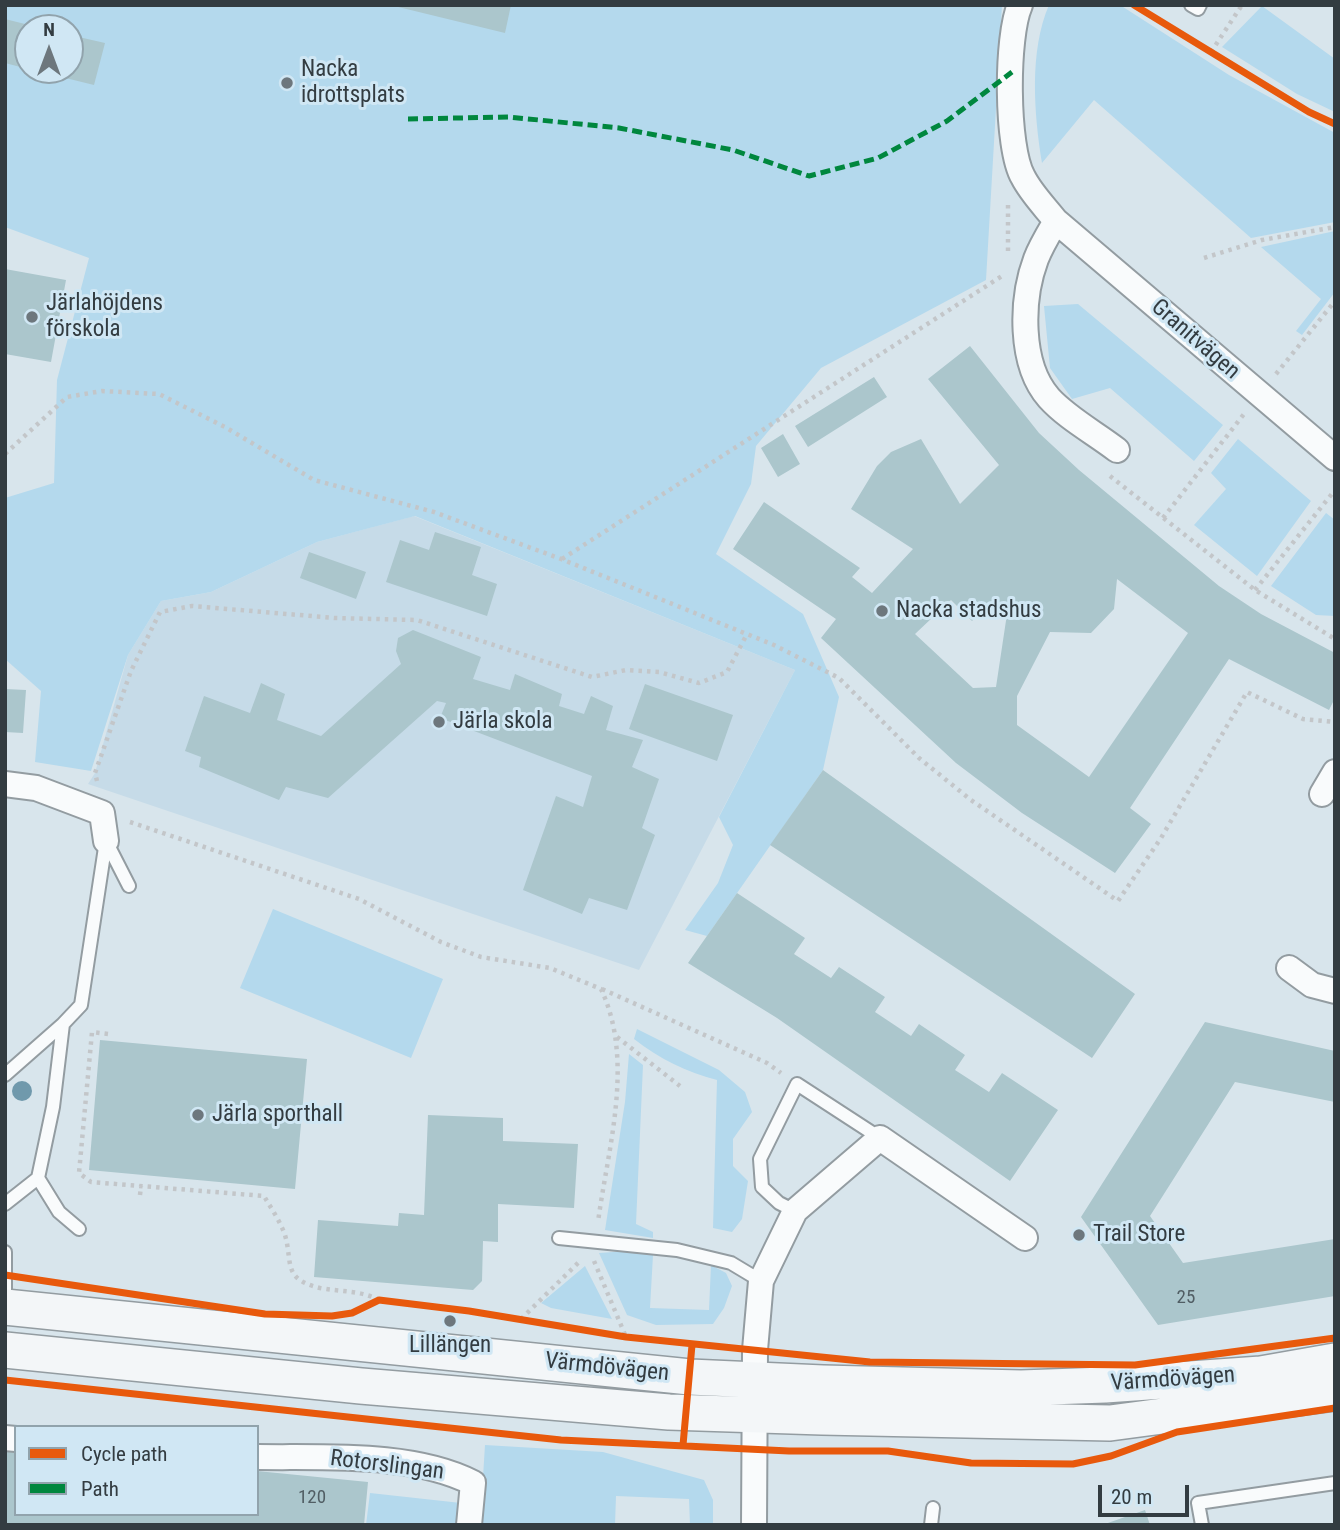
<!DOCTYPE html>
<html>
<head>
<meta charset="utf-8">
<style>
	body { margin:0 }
	#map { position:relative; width:1340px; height:1530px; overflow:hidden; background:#d8e5ec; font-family:"Roboto Condensed",sans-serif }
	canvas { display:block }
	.frame { position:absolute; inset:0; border:7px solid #333c41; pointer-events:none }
	.legend { position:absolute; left:14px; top:1425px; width:245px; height:91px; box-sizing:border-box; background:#d0e7f4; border:2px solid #91a3ac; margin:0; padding:9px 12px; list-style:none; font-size:21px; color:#333c41 }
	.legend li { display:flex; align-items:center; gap:14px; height:35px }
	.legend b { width:35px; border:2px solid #91a3ac }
	.north { position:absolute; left:14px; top:14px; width:70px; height:70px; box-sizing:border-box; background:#d0e7f4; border:2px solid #91a3ac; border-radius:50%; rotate:0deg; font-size:19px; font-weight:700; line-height:28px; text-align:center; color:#333c41 }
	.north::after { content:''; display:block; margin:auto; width:24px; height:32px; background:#6d777d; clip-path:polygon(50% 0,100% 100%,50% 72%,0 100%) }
	.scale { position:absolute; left:1098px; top:1485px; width:91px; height:32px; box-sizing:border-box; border:4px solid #333c41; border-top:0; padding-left:9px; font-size:21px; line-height:24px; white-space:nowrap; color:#333c41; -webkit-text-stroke:5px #d0e7f4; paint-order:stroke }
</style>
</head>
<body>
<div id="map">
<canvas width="1340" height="1530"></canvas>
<div class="frame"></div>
<ul class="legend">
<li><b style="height:9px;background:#e8590c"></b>Cycle path</li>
<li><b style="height:9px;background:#00873e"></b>Path</li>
</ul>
<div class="north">N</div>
<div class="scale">20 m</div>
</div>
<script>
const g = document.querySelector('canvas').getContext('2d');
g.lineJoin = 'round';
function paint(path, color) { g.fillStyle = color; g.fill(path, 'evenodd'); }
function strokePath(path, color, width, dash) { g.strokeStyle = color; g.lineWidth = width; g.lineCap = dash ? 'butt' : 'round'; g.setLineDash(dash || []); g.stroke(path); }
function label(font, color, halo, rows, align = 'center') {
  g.font = font + ' "Roboto Condensed",sans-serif'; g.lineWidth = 6; g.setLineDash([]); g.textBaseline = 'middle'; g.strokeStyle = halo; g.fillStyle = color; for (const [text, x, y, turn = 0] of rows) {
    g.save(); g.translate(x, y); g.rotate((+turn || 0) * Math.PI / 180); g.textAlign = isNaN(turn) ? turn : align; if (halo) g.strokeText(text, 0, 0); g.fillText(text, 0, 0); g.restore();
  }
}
paint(new Path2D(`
	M 414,516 L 795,670 L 639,970 L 88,784 L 95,773 L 128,655 L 161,601 L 211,592 L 317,542 Z`), '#c6dbe8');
paint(new Path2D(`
	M 5,5 L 1002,5 L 986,280 L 821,368 L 756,446 L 751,484 L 716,554 L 803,614 L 839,697 L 823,770 L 707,936 L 685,930 L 718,883 L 733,845 L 719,817 L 795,670 L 415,516 L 317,542 L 211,592 L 161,601 L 128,655 L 91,771 L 35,762 L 41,691 L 5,659 L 5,498 L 54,483 L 57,380 L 89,258 L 5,227 ZM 28,28 L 70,28 L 70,70 L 28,70 Z
	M 1049,5 L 1120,5 L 1229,75 L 1335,133 L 1335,222 L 1251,238 L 1094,100 L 1042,163 C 1034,114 1029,51 1049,5 Z
	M 1262,6 L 1335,59 L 1335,112 L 1297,94 L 1222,47 Z
	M 1335,231 L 1335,292 L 1302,335 L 1296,331 L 1321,299 L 1261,247 Z
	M 1078,304 L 1223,425 L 1194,461 L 1110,388 L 1072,399 L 1050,368 L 1044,306 Z
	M 1238,439 L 1311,501 L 1257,576 L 1194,525 L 1226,489 L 1211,473 Z
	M 1326,513 L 1335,520 L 1335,616 L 1316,615 L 1271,586 Z
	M 273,909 L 443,979 L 411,1058 L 240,988 Z
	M 637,1029 L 719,1070 L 745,1092 L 752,1112 L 733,1139 L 733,1166 L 748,1181 L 742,1219 L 732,1232 L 713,1228 L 717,1080 C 686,1072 660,1059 634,1039 Z
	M 629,1054 L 643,1065 L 636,1224 L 653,1232 L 653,1238 L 605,1230 L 625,1102 Z
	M 628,1251 L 653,1255 L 650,1308 L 709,1310 L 711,1265 L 726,1273 L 732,1286 L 724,1308 L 713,1324 L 656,1325 L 627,1315 L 599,1253 Z
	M 585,1266 L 612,1319 L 551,1308 L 541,1303 Z
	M 485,1445 L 603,1452 L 704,1480 L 713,1500 L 713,1525 L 690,1525 L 689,1499 L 616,1496 L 615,1525 L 480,1525 Z
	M 370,1493 L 461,1503 L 458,1525 L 366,1525 Z`), '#b4d9ed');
paint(new Path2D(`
	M 390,5 L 511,5 L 505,33 Z
	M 5,19 L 37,27 L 28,28 L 28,69 L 5,63 Z
	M 70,35 L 105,43 L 94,85 L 37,71 L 70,70 Z
	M 5,269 L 66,280 L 51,362 L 5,354 Z
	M 970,346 L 1039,433 L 1079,470 L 1219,586 L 1261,614 L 1335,653 L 1335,698 L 1329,710 L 1229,659 L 1130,808 L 1151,824 L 1115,873 L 1022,813 L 956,763 L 821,638 L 836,619 L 733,549 L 764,502 L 860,568 L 852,577 L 872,593 L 913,549 L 851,509 L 877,466 L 891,452 L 921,439 L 960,504 L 999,465 L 928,379 ZM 1117,579 L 1188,633 L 1089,777 L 1017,725 L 1017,696 L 1050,632 L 1091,633 L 1114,609 ZM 951,600 L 972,621 L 989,603 L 1007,614 L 996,687 L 973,688 L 915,634 Z
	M 874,377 L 887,397 L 808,447 L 795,426 Z
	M 783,434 L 800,464 L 778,477 L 761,448 Z
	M 435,532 L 481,547 L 472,575 L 497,584 L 487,616 L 386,582 L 400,540 L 429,550 Z
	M 309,552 L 366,572 L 356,599 L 300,578 Z
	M 413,630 L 481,657 L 473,679 L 510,690 L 515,674 L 562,694 L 559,706 L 584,714 L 591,696 L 613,706 L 606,730 L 643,740 L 632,767 L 659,779 L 642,828 L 655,835 L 627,910 L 589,898 L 582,914 L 523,890 L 556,796 L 583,807 L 592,776 L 440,718 L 446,703 L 437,701 L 328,798 L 286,787 L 279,800 L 199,767 L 201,757 L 185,751 L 204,696 L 250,713 L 261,683 L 285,694 L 277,720 L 321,736 L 401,664 L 396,651 L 398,638 Z
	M 645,684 L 733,715 L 717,761 L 629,729 Z
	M 5,689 L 26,690 L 23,733 L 5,732 Z
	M 823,770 L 1135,994 L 1092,1058 L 770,845 Z
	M 737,893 L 805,938 L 794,954 L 831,978 L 839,967 L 885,997 L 875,1012 L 911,1036 L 919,1024 L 965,1055 L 955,1070 L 989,1092 L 1002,1073 L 1058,1110 L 1010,1181 L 777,1018 L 688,963 Z
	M 1205,1022 L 1335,1051 L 1335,1102 L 1235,1082 L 1150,1216 L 1183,1263 L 1335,1239 L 1335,1296 L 1158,1325 L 1081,1217 Z
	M 100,1040 L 307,1059 L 295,1189 L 89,1170 Z
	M 428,1115 L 503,1118 L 503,1141 L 578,1144 L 574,1208 L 498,1204 L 498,1242 L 483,1241 L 482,1281 L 473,1290 L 314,1277 L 318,1220 L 398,1226 L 399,1213 L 424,1215 Z
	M 5,1447 L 16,1448 L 16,1514 L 257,1514 L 257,1471 L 368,1482 L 364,1525 L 5,1525 Z
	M 1145,1510 L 1150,1525 L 1105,1525 L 1105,1524 Z`), '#abc6cc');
const lane = new Path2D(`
	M 1191,5 L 1198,9 L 1200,5
	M 106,841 L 129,886
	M 5,1075 L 63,1024
	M 5,1204 L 38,1178
	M 795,1211 L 779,1203 L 762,1187 L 760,1159 L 797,1084 L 880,1138
	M 79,1229 L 59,1212 L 38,1178 L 53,1107 L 63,1024 L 81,1005 L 106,841
	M 559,1238 L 677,1250 L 731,1263 L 761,1281
	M 5,1252 L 5,1296
	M 931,1525 L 933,1508
	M 1202,1525 L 1198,1503 L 1335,1483`);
const street = new Path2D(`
	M 1020,5 C 1006,36 1006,148 1023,177 C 1031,193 1045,207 1056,221 L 1335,458
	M 1056,221 C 1049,233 1041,246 1036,259 C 1021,299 1019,364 1049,398 C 1067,418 1095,433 1117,450
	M 5,784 L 36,788 L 102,813 L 106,841
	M 1322,794 L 1335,772
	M 1289,968 L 1312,985 L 1335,991
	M 5,1438 L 16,1439
	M 257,1457 C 324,1458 413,1452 473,1483 L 469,1525
	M 754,1525 L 755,1350 L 761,1281 L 795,1211 L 880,1138 L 1025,1238`);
const secondary = new Path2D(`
	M 5,1307 L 690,1377 L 823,1383 L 1021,1388 L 1105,1385 L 1261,1374 L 1335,1361
	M 5,1350 L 361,1386 L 669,1412 L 822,1417 L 1110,1423 L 1335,1393`);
strokePath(lane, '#939ca1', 16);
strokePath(street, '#939ca1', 28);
strokePath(secondary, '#939ca1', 38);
strokePath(new Path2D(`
	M 1211,52 L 1242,5
	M 1008,205 L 1008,252
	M 1204,258 L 1262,240 L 1335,227
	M 1276,374 L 1335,301
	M 5,454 L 67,397 L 102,391 L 159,394 L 225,427 L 314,480 L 434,512 L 561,559 L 774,645 L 839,678 L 919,758 L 971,800 L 1118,901 L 1161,838 L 1247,692 L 1303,719 L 1335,722
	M 1110,476 L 1255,590 L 1335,639
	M 1163,518 L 1244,414
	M 562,559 L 1002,276
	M 1255,590 L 1335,490
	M 97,781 L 95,773 L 131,671 L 160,612 L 192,606 L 335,618 L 417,620 L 592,677 L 626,670 L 659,672 L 699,683 L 727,672 L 747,634
	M 130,822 L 359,899 L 441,942 L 481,957 L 550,968 L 601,989 C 635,1061 608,1147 598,1222
	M 602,989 L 767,1063 L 781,1073
	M 108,1034 L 92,1032 L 79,1173 L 91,1182 L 264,1196 C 271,1208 280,1221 285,1235 C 293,1263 282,1279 320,1288 C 341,1292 360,1290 379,1300
	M 617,1037 L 680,1086
	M 140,1195 L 141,1186
	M 594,1261 L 626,1337
	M 521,1319 L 579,1262`), '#c3c6c9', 4.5, [3.5, 5]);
strokePath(lane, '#f9fbfc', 12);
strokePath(street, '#f9fbfc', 24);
strokePath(secondary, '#f3f6f8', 35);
strokePath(new Path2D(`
	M 408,119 L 509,117 L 619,128 L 733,150 L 809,176 L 878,158 L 947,121 L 1012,72`), '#00873e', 5, [10, 5]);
strokePath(new Path2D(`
	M 1134,5 L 1309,112 L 1335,124
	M 5,1275 L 265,1314 L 332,1316 L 352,1313 L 379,1300 L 469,1311 L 626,1337 L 870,1362 L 1135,1365 L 1335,1338
	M 5,1380 L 561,1440 L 789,1451 L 888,1451 L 971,1463 L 1073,1464 L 1111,1456 L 1177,1432 L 1335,1408
	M 683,1445 L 692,1345`), '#e8590c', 7);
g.fillStyle = '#7099ac';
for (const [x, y] of [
	[22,1091]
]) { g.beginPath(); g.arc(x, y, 10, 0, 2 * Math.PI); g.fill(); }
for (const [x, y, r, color] of [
	[287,83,7,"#6d777d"],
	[32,317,7,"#6d777d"],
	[882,611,7,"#6d777d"],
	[439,722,7,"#6d777d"],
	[198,1115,7,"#6d777d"],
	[1079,1235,7,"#6d777d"],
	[450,1321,7,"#6d777d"]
]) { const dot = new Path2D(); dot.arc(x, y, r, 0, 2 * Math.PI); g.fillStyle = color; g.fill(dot); strokePath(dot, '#d0e7f4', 2.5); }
label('19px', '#515e64', null, [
	["25",1186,1298],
	["120",312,1498]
]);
label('23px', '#333c41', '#d0e7f4', [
	["Nacka",301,70],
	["idrottsplats",301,96],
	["Järlahöjdens",46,304],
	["förskola",46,330],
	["Nacka stadshus",896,611],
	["Järla skola",453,722],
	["Järla sporthall",212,1115],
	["Trail Store",1093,1235],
	["Lillängen",450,1346,"center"]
], 'left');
label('23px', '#333c41', '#d0e7f4', [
	["Granitvägen",1195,340,41],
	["Värmdövägen",607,1368,6],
	["Värmdövägen",1173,1380,-4],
	["Rotorslingan",387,1466,7]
]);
</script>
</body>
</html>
